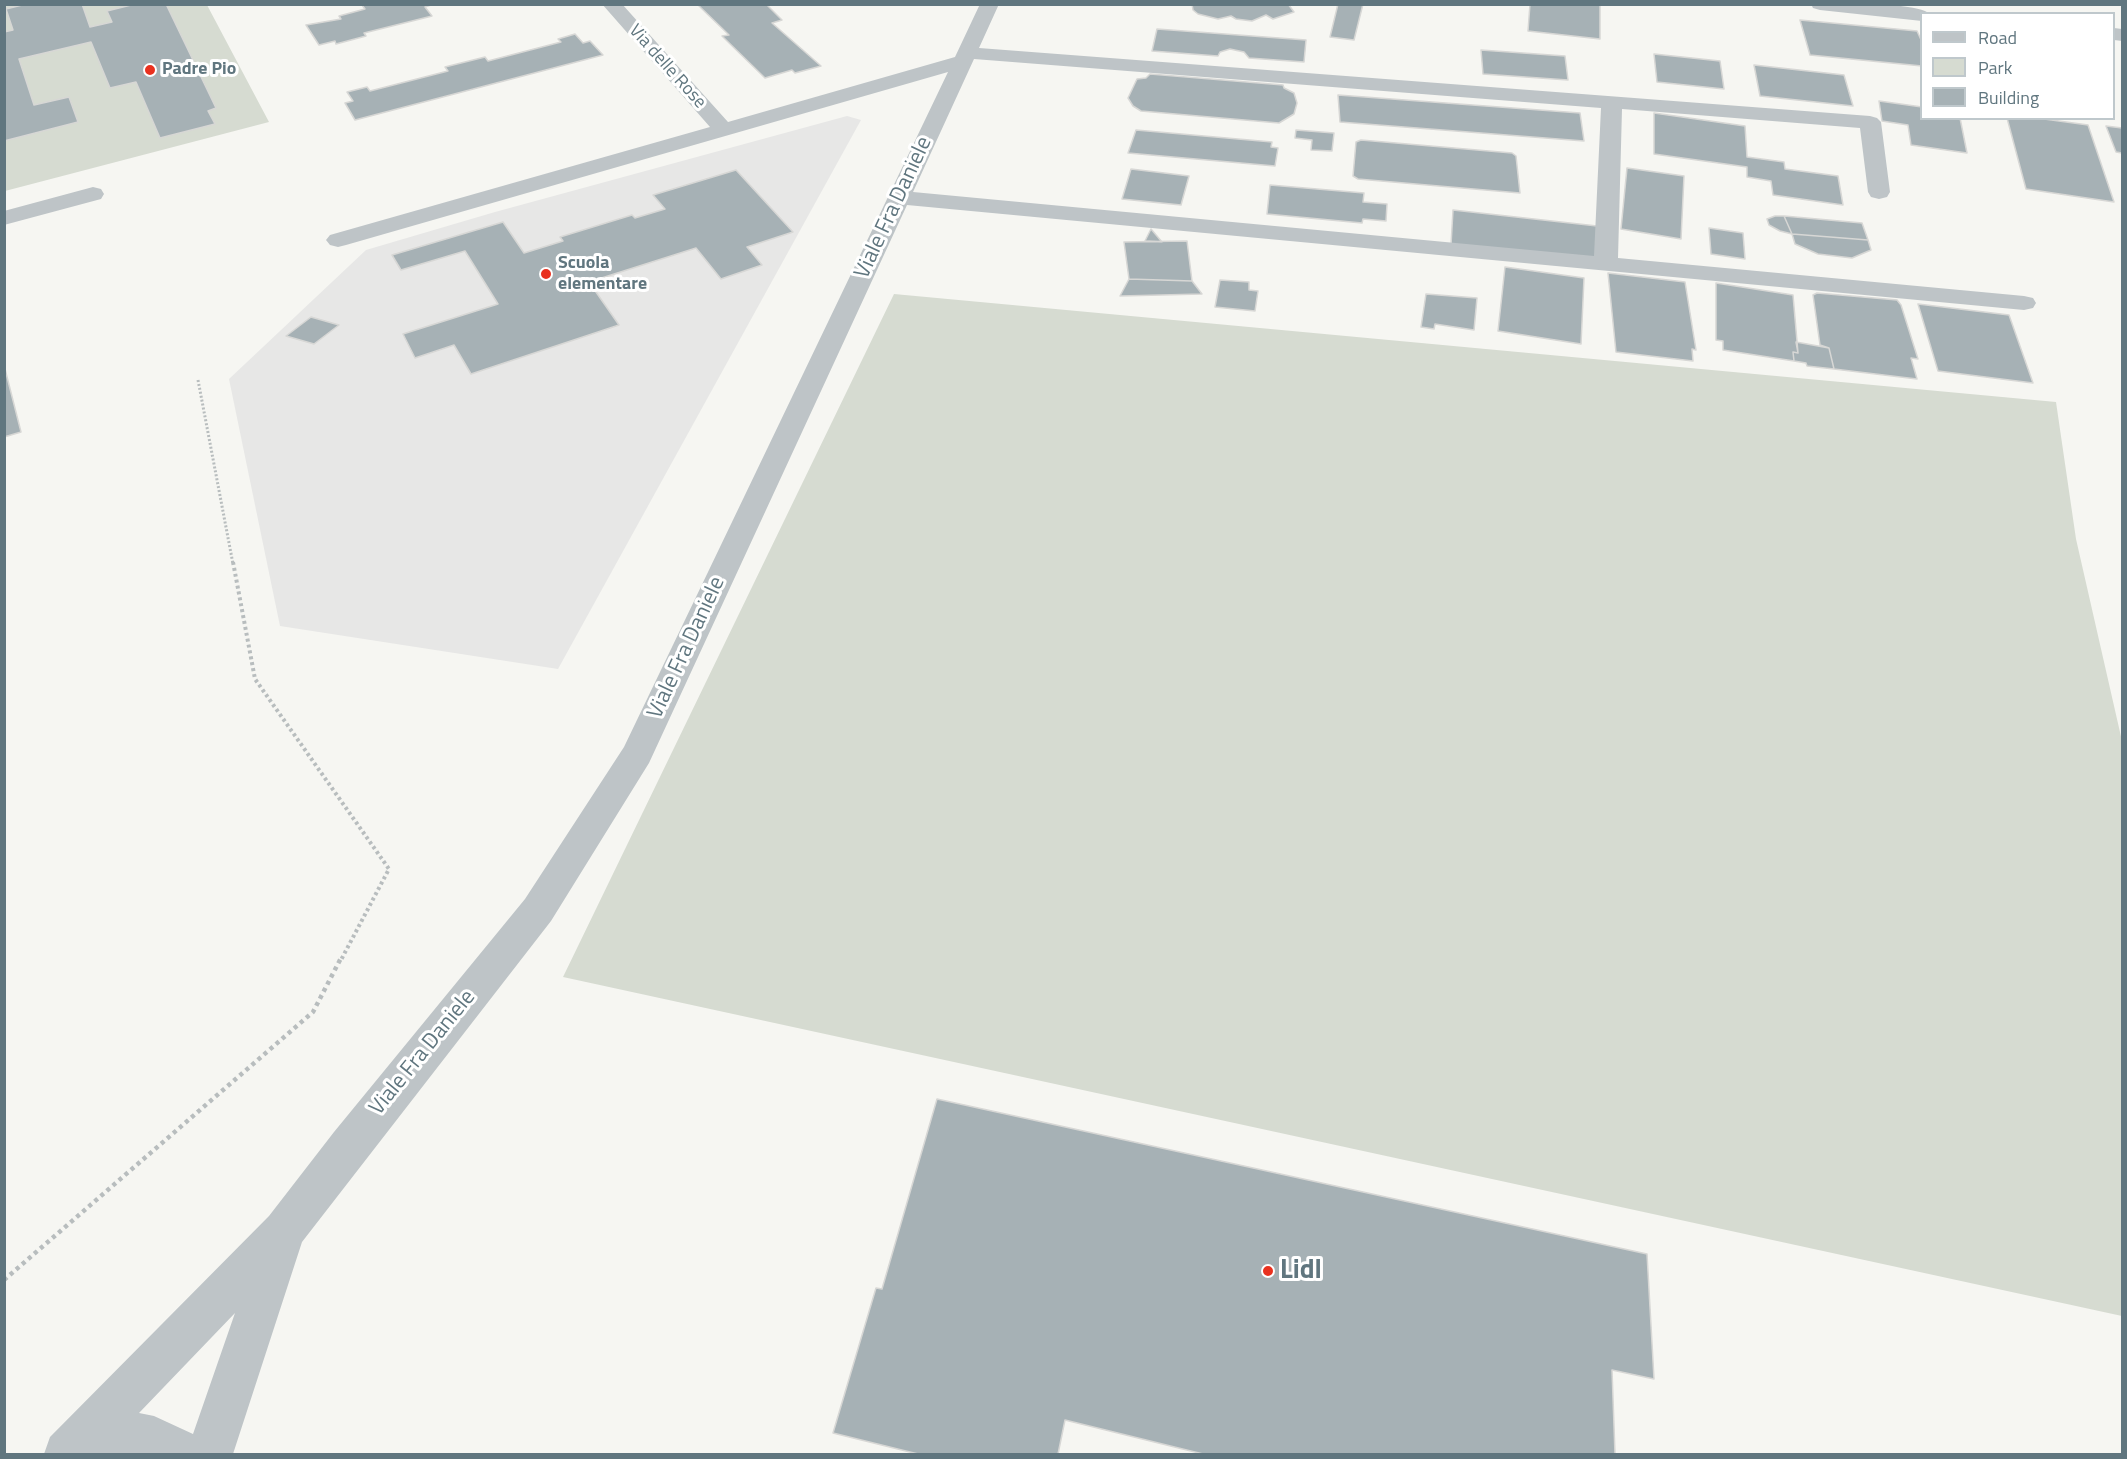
<!DOCTYPE html>
<html>
<head>
<meta charset="utf-8">
<style>
	body { margin:0 }
	#map { position:relative; width:2127px; height:1459px; overflow:hidden; background:#f6f6f2; font-family:"Titillium Web",sans-serif }
	canvas { display:block }
	.frame { position:absolute; inset:0; border:6px solid #60767f; pointer-events:none }
	.legend { position:absolute; left:1920px; top:12px; width:195px; height:108px; box-sizing:border-box; background:#fff; border:2px solid #bfc8cc; margin:0; padding:8px 10px; list-style:none; font-size:18px; color:#60767f }
	.legend li { display:flex; align-items:center; gap:12px; height:30px }
	.legend b { width:30px; border:2px solid #bfc8cc }
</style>
</head>
<body>
<div id="map">
<canvas width="2127" height="1459"></canvas>
<div class="frame"></div>
<ul class="legend">
<li><b style="height:8px;background:#bec4c7"></b>Road</li>
<li><b style="height:16px;background:#d6dbd1"></b>Park</li>
<li><b style="height:16px;background:#a6b1b5"></b>Building</li>
</ul>
</div>
<script>
const g = document.querySelector('canvas').getContext('2d');
g.lineJoin = 'round';
function paint(path, color) { g.fillStyle = color; g.fill(path, 'evenodd'); }
function strokePath(path, color, width, dash) { g.strokeStyle = color; g.lineWidth = width; g.lineCap = dash ? 'butt' : 'round'; g.setLineDash(dash || []); g.stroke(path); }
function label(font, color, halo, rows, align = 'center') {
  g.font = font + ' "Titillium Web",sans-serif'; g.lineWidth = 6; g.setLineDash([]); g.textBaseline = 'middle'; g.strokeStyle = halo; g.fillStyle = color; for (const [text, x, y, turn = 0] of rows) {
    g.save(); g.translate(x, y); g.rotate((+turn || 0) * Math.PI / 180); g.textAlign = isNaN(turn) ? turn : align; if (halo) g.strokeText(text, 0, 0); g.fillText(text, 0, 0); g.restore();
  }
}
paint(new Path2D(`
	M 847,116 L 861,120 L 558,669 L 280,626 L 229,379 L 366,250 L 495,212 Z`), '#e7e7e6');
paint(new Path2D(`
	M 5,5 L 207,5 L 269,122 L 5,191 Z
	M 894,294 L 2056,402 L 2076,539 L 2122,741 L 2122,1316 L 563,977 Z`), '#d6dbd1');
const building = new Path2D(`
	M 26,4 L 82,4 L 90,27 L 112,22 L 107,11 L 135,4 L 166,4 L 216,108 L 208,111 L 215,124 L 160,138 L 136,82 L 110,88 L 91,42 L 19,59 L 34,105 L 69,97 L 78,122 L 4,141 L 4,32 L 13,30 L 6,9 Z
	M 434,4 L 425,7 L 432,16 L 364,33 L 366,36 L 336,44 L 335,41 L 319,45 L 306,25 L 341,19 L 339,16 L 365,9 L 362,5 L 366,4 Z
	M 697,4 L 766,4 L 782,20 L 772,23 L 821,66 L 795,73 L 792,70 L 765,78 L 722,36 L 729,35 Z
	M 1192,4 L 1288,4 L 1294,12 L 1273,19 L 1266,15 L 1252,21 L 1236,19 L 1231,16 L 1218,19 L 1198,14 L 1193,10 Z
	M 1338,4 L 1363,4 L 1354,40 L 1330,37 Z
	M 1530,4 L 1600,4 L 1600,39 L 1528,31 Z
	M 1800,20 L 1917,31 L 1922,42 L 1922,66 L 1810,55 Z
	M 1157,29 L 1306,40 L 1304,62 L 1249,58 L 1244,52 L 1230,49 L 1220,52 L 1218,56 L 1152,51 Z
	M 575,34 L 583,43 L 590,41 L 603,55 L 355,120 L 345,103 L 353,101 L 347,92 L 367,87 L 370,91 L 448,71 L 445,67 L 485,57 L 488,61 L 561,42 L 558,39 Z
	M 1481,50 L 1565,56 L 1568,80 L 1483,74 Z
	M 1654,54 L 1720,61 L 1724,89 L 1657,82 Z
	M 1754,65 L 1844,75 L 1853,106 L 1760,96 Z
	M 1150,74 L 1283,85 L 1284,88 L 1294,93 L 1297,103 L 1294,114 L 1279,123 L 1141,111 L 1133,106 L 1128,98 L 1137,79 L 1146,78 Z
	M 1338,95 L 1580,113 L 1584,141 L 1340,122 Z
	M 1879,101 L 1922,107 L 1922,118 L 1960,118 L 1967,153 L 1911,145 L 1908,125 L 1882,121 Z
	M 1654,113 L 1745,126 L 1747,157 L 1784,162 L 1785,169 L 1838,176 L 1843,205 L 1773,195 L 1771,181 L 1747,177 L 1747,167 L 1654,154 Z
	M 2007,118 L 2037,118 L 2088,125 L 2114,202 L 2026,189 Z
	M 2106,126 L 2122,128 L 2122,153 L 2116,152 Z
	M 1136,130 L 1272,142 L 1271,147 L 1278,148 L 1275,166 L 1128,153 Z
	M 1296,130 L 1334,133 L 1332,151 L 1311,150 L 1312,140 L 1295,138 Z
	M 1361,140 L 1512,153 L 1516,156 L 1520,193 L 1358,179 L 1353,176 L 1356,142 Z
	M 1627,168 L 1684,176 L 1681,239 L 1621,229 Z
	M 1131,169 L 1189,176 L 1181,205 L 1122,199 Z
	M 736,170 L 793,232 L 747,247 L 762,265 L 721,279 L 696,248 L 589,282 L 619,325 L 471,374 L 454,345 L 415,358 L 403,334 L 498,304 L 465,251 L 401,270 L 392,255 L 503,222 L 524,253 L 563,241 L 560,237 L 632,215 L 635,218 L 665,209 L 653,195 Z
	M 1270,185 L 1364,193 L 1363,202 L 1387,204 L 1386,221 L 1363,219 L 1362,223 L 1267,214 Z
	M 1453,210 L 1597,226 L 1600,262 L 1451,245 Z
	M 1775,216 L 1784,216 L 1792,234 L 1780,231 L 1769,225 L 1767,219 Z
	M 1784,216 L 1862,223 L 1868,240 L 1792,234 Z
	M 1709,228 L 1743,233 L 1745,259 L 1711,254 Z
	M 1151,229 L 1162,242 L 1145,241 Z
	M 1792,234 L 1868,240 L 1871,250 L 1852,258 L 1818,254 L 1795,244 Z
	M 1187,241 L 1192,281 L 1129,279 L 1124,242 Z
	M 1505,267 L 1584,278 L 1581,344 L 1498,331 Z
	M 1608,273 L 1685,282 L 1696,350 L 1692,349 L 1693,361 L 1616,352 Z
	M 1129,279 L 1192,281 L 1202,294 L 1120,296 Z
	M 1220,280 L 1249,282 L 1249,290 L 1258,291 L 1255,311 L 1215,307 Z
	M 1716,283 L 1793,295 L 1798,353 L 1793,352 L 1794,361 L 1723,350 L 1723,341 L 1716,340 Z
	M 1817,293 L 1897,300 L 1901,305 L 1918,359 L 1911,358 L 1917,379 L 1834,369 L 1829,348 L 1820,345 L 1813,295 Z
	M 1426,294 L 1477,298 L 1474,330 L 1435,324 L 1434,329 L 1421,327 Z
	M 1918,304 L 2009,315 L 2033,383 L 1938,371 Z
	M 311,317 L 339,325 L 314,344 L 286,336 Z
	M 1796,342 L 1829,348 L 1834,369 L 1807,366 L 1806,363 L 1794,361 L 1793,352 L 1798,353 Z
	M 4,365 L 21,432 L 4,437 Z
	M 937,1099 L 1647,1254 L 1654,1379 L 1612,1370 L 1615,1454 L 1203,1454 L 1065,1420 L 1058,1454 L 918,1454 L 833,1433 L 876,1288 L 882,1289 Z`);
paint(building, '#a6b1b5');
strokePath(building, '#d7d7d5', 1.5);
strokePath(new Path2D(`
	M 198,380 L 233,564`), '#b8bdbe', 3, [2, 2]);
strokePath(new Path2D(`
	M 233,562 L 255,679 L 389,869 L 341,960`), '#b8bdbe', 4, [3, 3]);
strokePath(new Path2D(`
	M 4,1280 L 313,1012 L 341,958`), '#b8bdbe', 4.5, [4, 4]);
paint(new Path2D(`
	M 602,4 L 622,4 L 728,122 L 955,57 L 980,4 L 999,4 L 979,48 L 1870,116 L 1877,118 L 1881,122 L 1890,192 L 1887,197 L 1879,199 L 1871,197 L 1868,192 L 1860,128 L 1622,109 L 1618,258 L 2024,296 L 2033,298 L 2036,303 L 2033,308 L 2024,310 L 907,205 L 649,763 L 551,921 L 302,1242 L 233,1454 L 44,1454 L 50,1437 L 269,1216 L 334,1132 L 525,899 L 624,747 L 948,72 L 346,245 L 338,247 L 330,245 L 326,240 L 330,235 L 710,127 ZM 974,59 L 1601,108 L 1594,256 L 913,192 ZM 235,1313 L 193,1434 L 154,1416 L 139,1413 Z
	M 1811,4 C 1834,4 1916,1 1930,14 L 1922,14 L 1922,21 L 1820,10 L 1813,8 Z
	M 2114,28 L 2122,29 L 2122,41 L 2114,40 Z
	M 93,187 L 101,189 L 104,194 L 101,199 L 4,225 L 4,211 Z`), '#bec4c7');
for (const [x, y, r, color] of [
	[150,70,6,"#e9311f"],
	[546,274,6,"#e9311f"],
	[1268,1271,6,"#e9311f"]
]) { const dot = new Path2D(); dot.arc(x, y, r, 0, 2 * Math.PI); g.fillStyle = color; g.fill(dot); strokePath(dot, '#fff', 2); }
label('18px', '#60767f', '#fff', [
	["Via delle Rose",667,67,48]
]);
label('bold 18px', '#60767f', '#fff', [
	["Padre Pio",162,70],
	["Scuola",558,264],
	["elementare",558,285]
], 'left');
label('22px', '#60767f', '#fff', [
	["Viale Fra Daniele",894,208,-65],
	["Viale Fra Daniele",687,648,-65],
	["Viale Fra Daniele",423,1053,-51]
]);
label('bold 27px', '#60767f', '#fff', [
	["Lidl",1280,1271]
], 'left');
</script>
</body>
</html>
